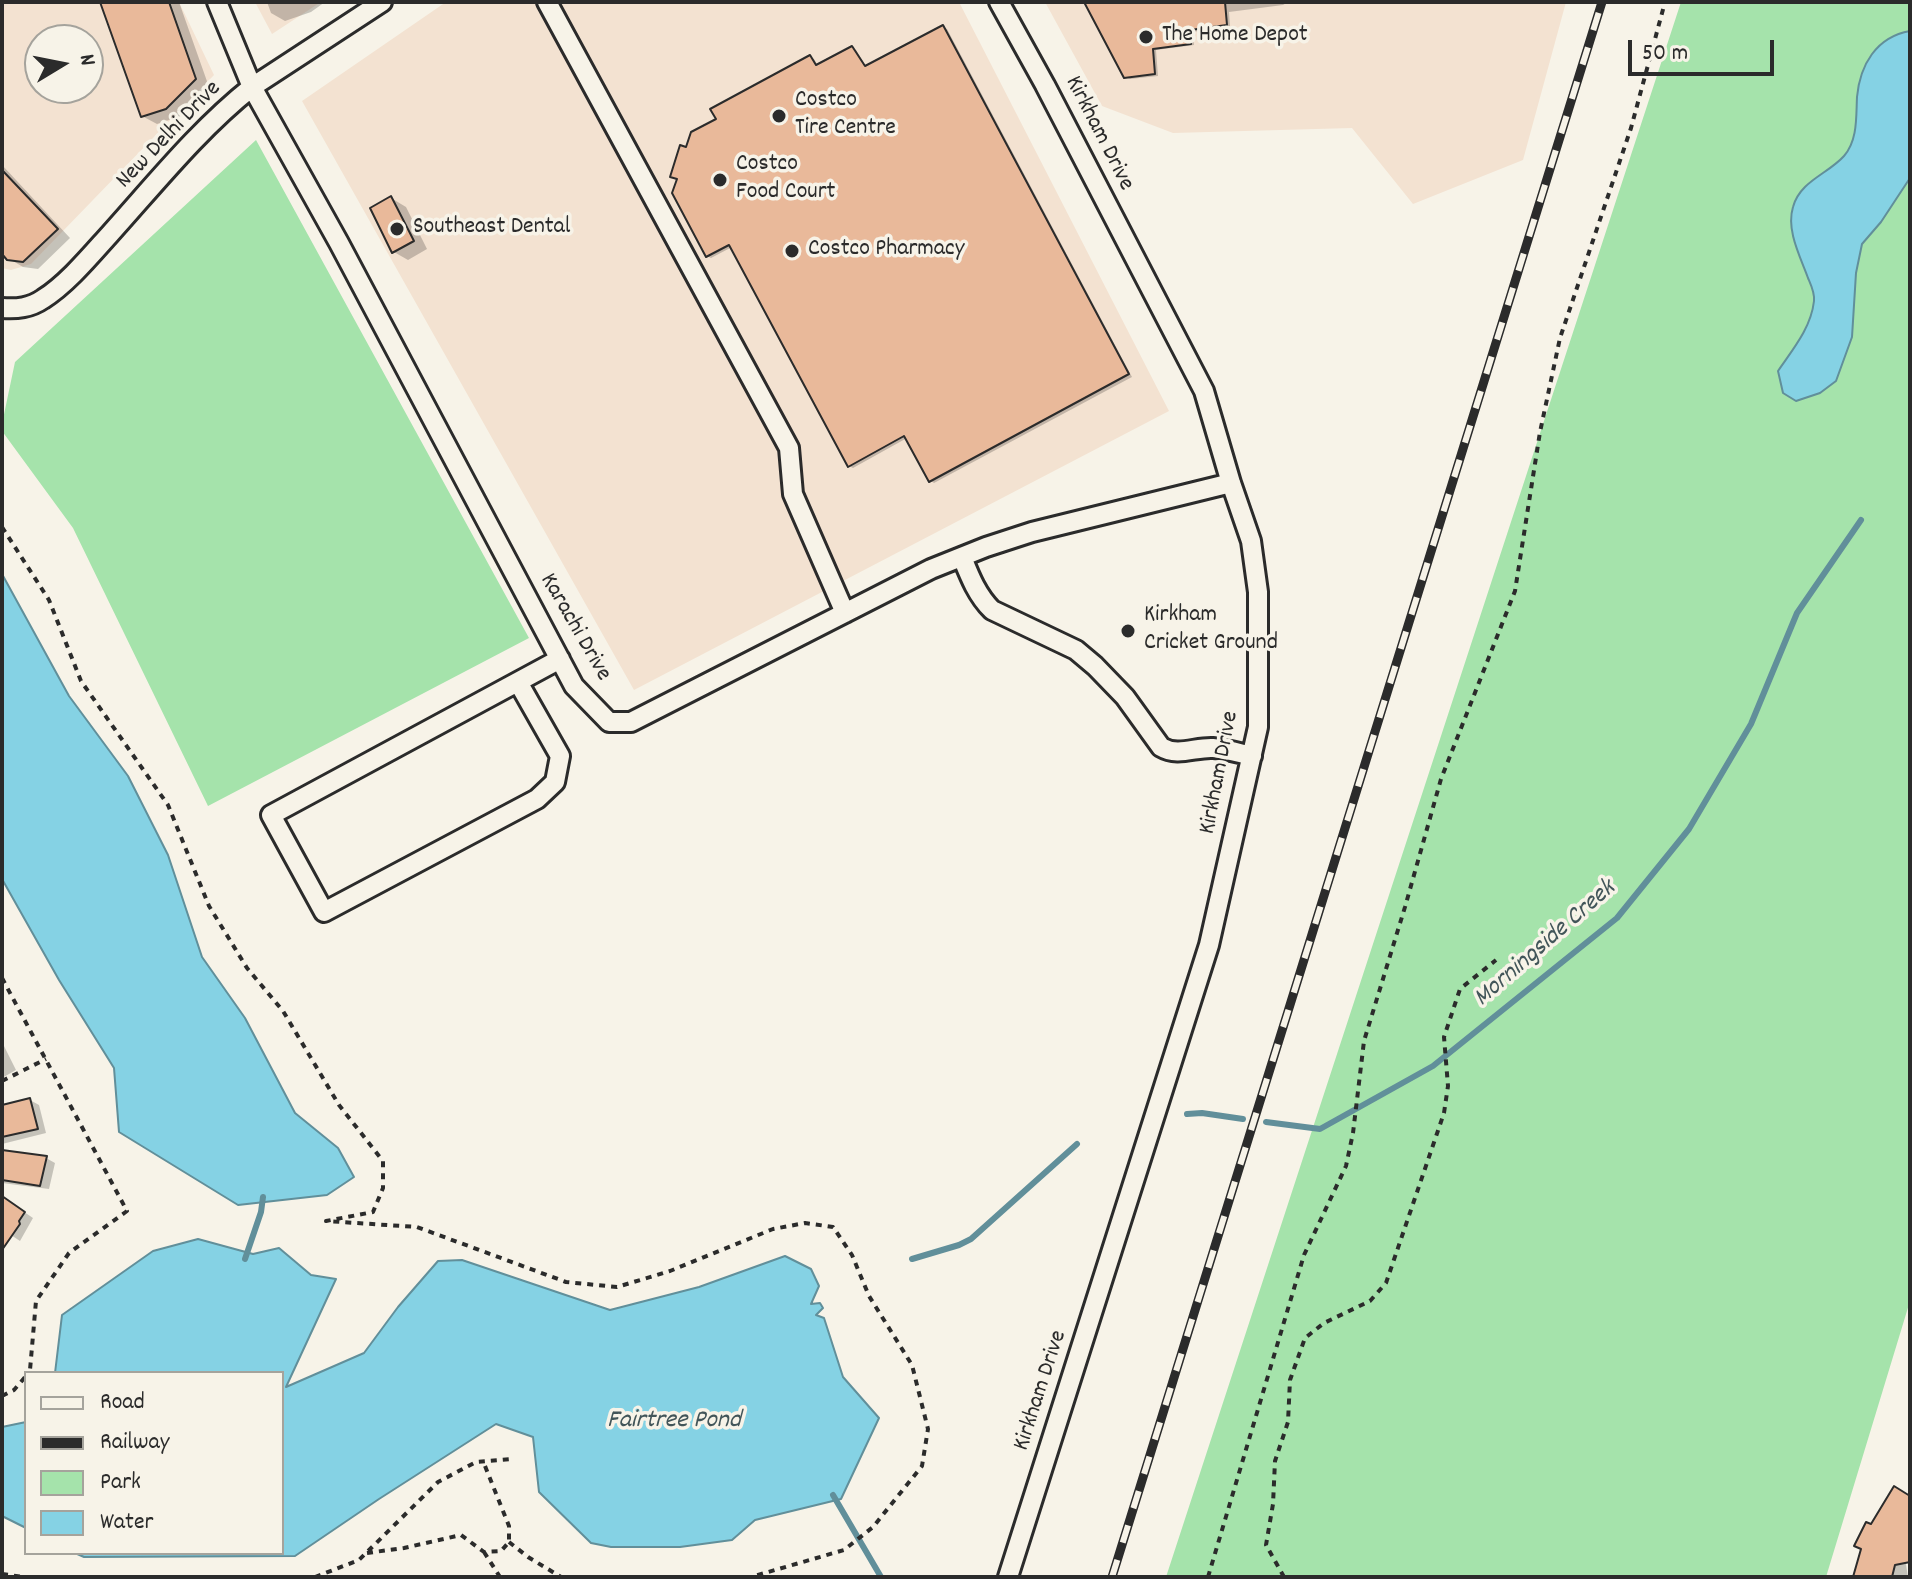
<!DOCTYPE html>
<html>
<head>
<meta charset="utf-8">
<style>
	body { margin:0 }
	#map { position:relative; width:1912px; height:1579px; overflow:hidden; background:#f7f3e8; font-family:Dekko,sans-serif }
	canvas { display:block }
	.frame { position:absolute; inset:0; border:4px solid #2b2b2b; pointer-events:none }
	.legend { position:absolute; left:24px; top:1371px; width:260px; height:184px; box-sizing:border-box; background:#f7f3e8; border:2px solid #a5a39c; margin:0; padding:10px 14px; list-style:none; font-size:24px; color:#2b2b2b }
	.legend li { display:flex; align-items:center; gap:16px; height:40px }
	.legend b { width:40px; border:2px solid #a5a39c }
	.north { position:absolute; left:24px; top:24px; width:80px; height:80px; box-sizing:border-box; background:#f7f3e8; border:2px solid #a5a39c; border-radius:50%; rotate:80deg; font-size:22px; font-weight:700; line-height:32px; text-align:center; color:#2b2b2b }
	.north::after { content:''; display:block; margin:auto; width:28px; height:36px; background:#2b2b2b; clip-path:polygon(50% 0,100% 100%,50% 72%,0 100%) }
	.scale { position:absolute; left:1628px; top:40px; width:146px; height:36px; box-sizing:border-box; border:4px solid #2b2b2b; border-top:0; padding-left:10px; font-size:24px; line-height:28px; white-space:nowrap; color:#2b2b2b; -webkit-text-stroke:6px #f7f3e8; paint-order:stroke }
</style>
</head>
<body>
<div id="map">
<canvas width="1912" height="1579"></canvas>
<div class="frame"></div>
<ul class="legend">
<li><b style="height:10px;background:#f7f3e8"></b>Road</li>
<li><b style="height:10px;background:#2b2b2b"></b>Railway</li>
<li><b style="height:22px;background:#a5e3ab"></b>Park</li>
<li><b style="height:22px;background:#85d2e4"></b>Water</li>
</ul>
<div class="north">N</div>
<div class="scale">50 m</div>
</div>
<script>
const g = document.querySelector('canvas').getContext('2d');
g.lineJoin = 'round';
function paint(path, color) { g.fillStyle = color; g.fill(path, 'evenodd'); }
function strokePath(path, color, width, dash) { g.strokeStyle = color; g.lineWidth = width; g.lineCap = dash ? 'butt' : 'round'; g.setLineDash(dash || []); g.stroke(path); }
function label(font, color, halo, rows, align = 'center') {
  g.font = font + ' Dekko,sans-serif'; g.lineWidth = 7; g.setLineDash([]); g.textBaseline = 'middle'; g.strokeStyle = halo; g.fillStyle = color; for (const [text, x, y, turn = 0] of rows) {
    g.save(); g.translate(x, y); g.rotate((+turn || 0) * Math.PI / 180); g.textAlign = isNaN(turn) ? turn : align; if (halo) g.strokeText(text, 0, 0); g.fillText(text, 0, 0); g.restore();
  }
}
paint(new Path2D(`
	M 2,2 L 179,2 L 214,75 L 31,264 L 11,270 L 2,268 ZM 40,40 L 88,40 L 88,88 L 40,88 Z
	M 255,2 L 321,2 L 272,34 Z
	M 446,2 L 959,2 L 1169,411 L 634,690 L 302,101 Z
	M 1045,2 L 1566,2 L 1523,160 L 1413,204 L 1352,128 L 1173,133 L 1102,106 Z`), '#f3e2d1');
paint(new Path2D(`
	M 1681,2 L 1910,2 L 1910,1301 L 1826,1577 L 1166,1577 Z
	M 256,140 L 529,638 L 208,806 L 73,528 L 2,431 L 2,424 L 15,362 Z`), '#a5e3ab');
const water = new Path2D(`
	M 1910,31 L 1910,178 L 1881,222 L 1862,244 L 1856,273 L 1852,337 L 1836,381 L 1820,393 L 1796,401 L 1783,393 L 1778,371 C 1793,349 1811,328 1814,301 C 1815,293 1811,285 1808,278 C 1800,256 1786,230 1793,207 C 1800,181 1828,174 1844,156 C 1858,140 1856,116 1857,97 C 1860,65 1876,37 1910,31 Z
	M 2,574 L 69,696 L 128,776 L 168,855 L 202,957 L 245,1018 L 295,1113 L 338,1148 L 354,1177 L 327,1195 L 238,1205 L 119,1132 L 114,1068 L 59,980 L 2,879 Z
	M 198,1239 L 253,1254 L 279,1248 L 311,1275 L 336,1279 L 286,1387 L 364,1353 L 398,1307 L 438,1261 L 462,1260 L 610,1310 L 699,1287 L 785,1256 L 811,1269 L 819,1286 L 811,1304 L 820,1303 L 823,1308 L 816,1315 L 824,1318 L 843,1377 L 879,1418 L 841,1499 L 755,1520 L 732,1540 L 680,1547 L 611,1547 L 591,1543 L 539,1492 L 533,1437 L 496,1424 L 379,1499 L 295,1556 L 84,1557 L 75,1553 L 282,1553 L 282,1373 L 55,1373 L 62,1315 L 153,1251 Z
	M 26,1422 L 26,1528 L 2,1516 L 2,1427 Z`);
paint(water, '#85d2e4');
strokePath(water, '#618f9a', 2);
paint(new Path2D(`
	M 102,2 L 179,2 L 209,87 L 181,116 L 157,124 L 142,116 Z
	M 267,2 L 325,2 L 311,12 L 285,21 L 271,13 Z
	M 1086,2 L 1288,2 L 1283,5 L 1229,12 L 1230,26 L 1193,32 L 1194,45 L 1156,50 L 1158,76 L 1130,79 L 1126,77 Z
	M 943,27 L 947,29 L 1132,377 L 934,483 L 930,480 L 907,438 L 853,468 L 849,466 L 732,247 L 711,258 L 707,256 L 688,150 L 718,119 L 810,57 L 814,59 L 818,66 L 852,48 L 856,50 L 867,68 Z
	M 2,165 L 70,238 L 38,269 L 23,267 L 8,258 L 2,251 Z
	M 391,198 L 406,207 L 427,249 L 408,260 L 394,252 Z
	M 2,1042 L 16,1070 L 2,1078 Z
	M 30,1100 L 39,1105 L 46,1133 L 2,1144 L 2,1107 Z
	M 2,1152 L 46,1158 L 55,1163 L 49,1189 L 2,1183 Z
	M 2,1197 L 33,1218 L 20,1241 L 5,1231 L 2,1234 Z
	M 1910,1498 L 1910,1561 L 1905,1558 L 1908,1577 L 1855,1577 L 1871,1527 Z`), '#0003');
strokePath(new Path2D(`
	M 1187,1114 L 1202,1113 L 1243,1119
	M 1266,1122 L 1320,1129 L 1433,1066 L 1617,918 L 1689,829 L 1751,724 L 1797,613 L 1861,520
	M 245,1259 L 261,1212 L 263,1197
	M 912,1259 L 959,1245 L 971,1239 L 1077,1144
	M 833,1495 L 881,1577`), '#618f9a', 6);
const building = new Path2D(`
	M 100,2 L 169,2 L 196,79 L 166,109 L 141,117 Z
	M 1084,2 L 1225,2 L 1227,25 L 1190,30 L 1191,44 L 1153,49 L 1155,74 L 1124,78 Z
	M 943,25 L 1129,374 L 929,482 L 904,436 L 848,467 L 729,245 L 706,257 L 672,193 L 677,179 L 670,177 L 680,145 L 686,147 L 691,132 L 716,119 L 710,109 L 810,55 L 816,65 L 852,46 L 865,66 Z
	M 2,170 L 58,229 L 23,262 L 7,260 L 2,254 Z
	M 391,196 L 414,241 L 392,253 L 370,208 Z
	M 30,1098 L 38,1129 L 2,1137 L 2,1105 Z
	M 2,1150 L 47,1156 L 40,1186 L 2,1180 Z
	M 2,1196 L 25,1212 L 19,1221 L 20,1224 L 2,1250 Z
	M 1894,1486 L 1910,1496 L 1910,1562 L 1895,1565 L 1892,1577 L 1853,1577 L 1861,1549 L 1854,1546 L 1866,1522 L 1871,1524 Z`);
paint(building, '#e9b99a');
strokePath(building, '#2b2b2b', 2);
const minor = new Path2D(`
	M 217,2 L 252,87 L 339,243 L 574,686 L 609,722 L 631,722 L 931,569 L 986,547 L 1032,532 L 1231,483
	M 547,2 L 789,448 L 793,494 L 845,613
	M 999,2 L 1045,85 L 1204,391 L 1231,483 L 1251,541 L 1258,592 L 1258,727 L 1209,945 L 1008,1577
	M 2,308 C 17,309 30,308 43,299 C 67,284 91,255 110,234 C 155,184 199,129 252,87 L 382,2
	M 962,557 C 970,577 977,595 992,610 L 1076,650 L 1095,666 L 1125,697 L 1161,747 C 1178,757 1195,747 1213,748 C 1226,749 1239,753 1252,756
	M 518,682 L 560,756 L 555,782 L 537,799 L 324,912 L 271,815 L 560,659`);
strokePath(minor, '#2b2b2b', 24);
strokePath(new Path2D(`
	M 2,527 L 49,600 L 81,681 L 168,805 L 209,906 L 247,968 L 283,1011 L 339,1105 L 383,1161 L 383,1188 L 373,1212 L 326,1221 L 417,1227 L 566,1282 L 617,1287 L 670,1271 L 773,1229 L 805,1223 L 833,1227 L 852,1255 L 869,1296 L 912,1365 L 928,1429 L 922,1466 L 873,1527 L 844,1550 L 751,1577
	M 2,978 L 127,1211 L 69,1253 L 36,1301 L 30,1370 L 28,1373
	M 2,1081 L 46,1059
	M 2,1396 L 14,1390 L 26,1376
	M 509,1542 L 528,1557 L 561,1577
	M 484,1552 L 500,1577
	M 367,1553 L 404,1548 L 461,1535 L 484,1552 L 501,1551 L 509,1542 L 509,1526 L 483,1461
	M 2,1574 L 23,1577
	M 315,1577 L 359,1560 L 438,1482 L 476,1462 L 512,1459
	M 1208,1577 L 1304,1255 L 1346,1166 L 1353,1133 L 1364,1041 L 1405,907 L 1441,779 L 1515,591 L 1540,432 L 1560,338 L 1631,128 L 1665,2
	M 1284,1577 L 1266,1545 L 1273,1504 L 1275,1461 L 1288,1422 L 1290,1380 L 1305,1338 L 1324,1323 L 1370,1301 L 1386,1283 L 1444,1113 L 1448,1086 L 1444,1037 L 1460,989 L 1496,960`), '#2b2b2b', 4, [6, 6]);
strokePath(minor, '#f7f3e8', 18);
const rail = new Path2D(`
	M 1112,1577 L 1602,2`);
strokePath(rail, '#2b2b2b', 9);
strokePath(rail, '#f7f3e8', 6, [18]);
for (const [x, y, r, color] of [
	[1146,37,8,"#2b2b2b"],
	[779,116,8,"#2b2b2b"],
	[720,180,8,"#2b2b2b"],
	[397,229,8,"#2b2b2b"],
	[792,251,8,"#2b2b2b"],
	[1128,631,8,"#2b2b2b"]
]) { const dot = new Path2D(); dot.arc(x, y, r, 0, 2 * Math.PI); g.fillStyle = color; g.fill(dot); strokePath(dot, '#f7f3e8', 3); }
label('24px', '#2b2b2b', '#f7f3e8', [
	["The Home Depot",1162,37],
	["Costco",795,102],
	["Tire Centre",795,130],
	["Costco",736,166],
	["Food Court",736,194],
	["Southeast Dental",413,229],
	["Costco Pharmacy",808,251],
	["Kirkham",1144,617],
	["Cricket Ground",1144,645]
], 'left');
label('24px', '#2b2b2b', '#f7f3e8', [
	["Kirkham Drive",1098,134,63],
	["New Delhi Drive",170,136,-46],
	["Karachi Drive",574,628,60],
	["Kirkham Drive",1221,773,-79],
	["Kirkham Drive",1042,1391,-72]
]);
label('italic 26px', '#425559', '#f7f3e8', [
	["Morningside Creek",1546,945,-41],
	["Fairtree Pond",674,1422]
]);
</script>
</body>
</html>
